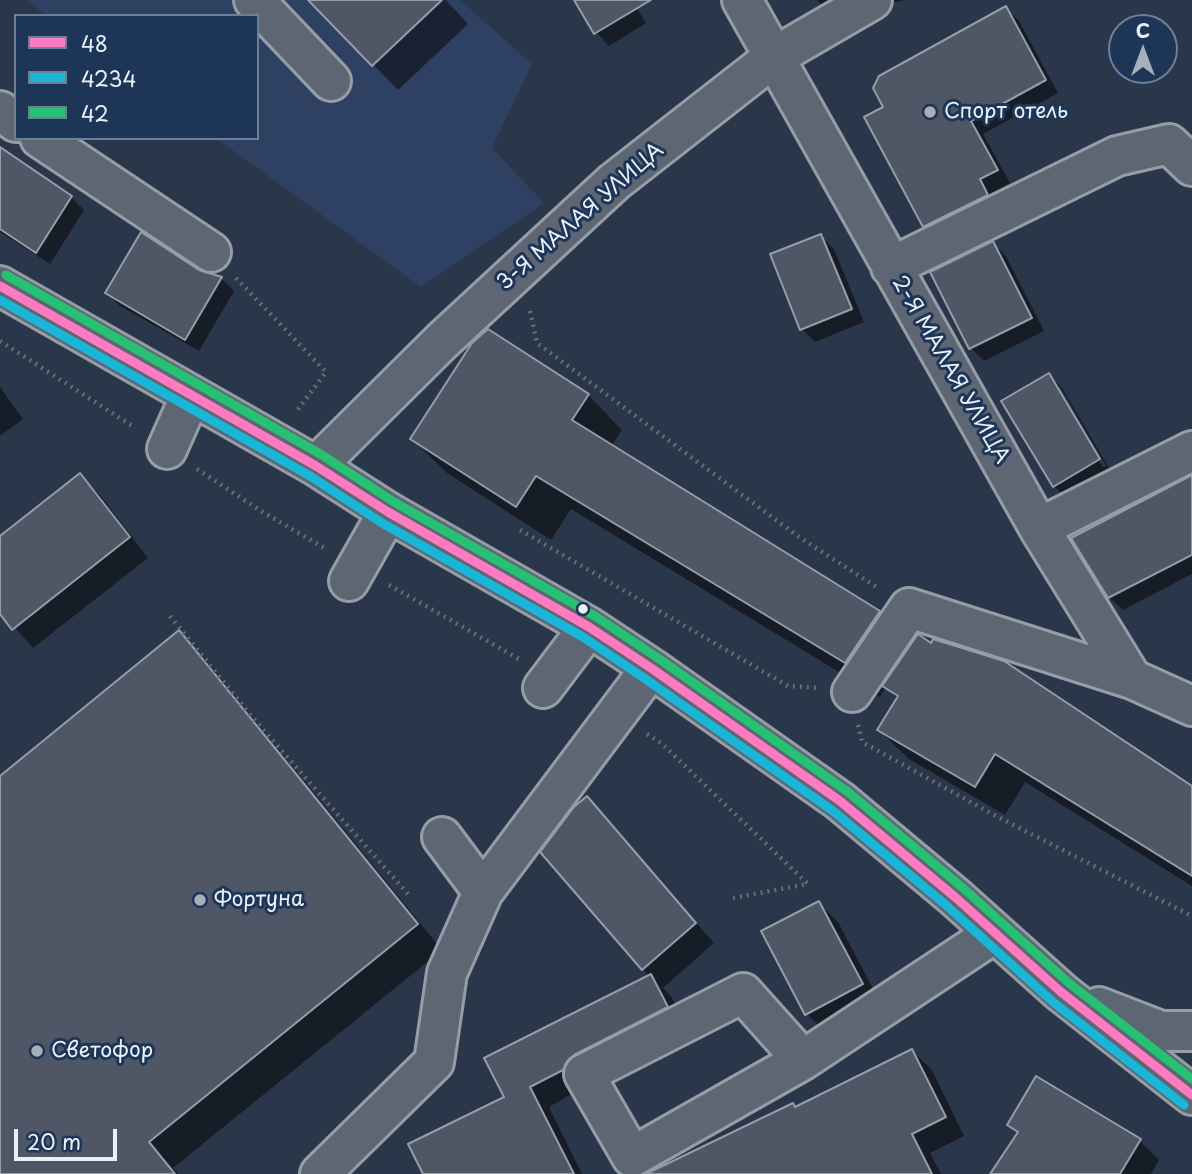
<!DOCTYPE html>
<html>
<head>
<meta charset="utf-8">
<style>
	body { margin:0 }
	#map { position:relative; width:1192px; height:1174px; overflow:hidden; background:#2a374a; font-family:"Playpen Sans",sans-serif }
	canvas { display:block }
	.legend { position:absolute; left:14px; top:14px; width:245px; height:126px; box-sizing:border-box; background:#1d3557; border:2px solid #6e8097; margin:0; padding:9px 12px; list-style:none; font-size:21px; color:#e8f1f8 }
	.legend li { display:flex; align-items:center; gap:14px; height:35px }
	.legend b { width:35px; border:2px solid #6e8097 }
	.north { position:absolute; left:1108px; top:14px; width:70px; height:70px; box-sizing:border-box; background:#1d3557; border:2px solid #6e8097; border-radius:50%; rotate:0deg; font-size:19px; font-weight:700; line-height:28px; text-align:center; color:#e8f1f8 }
	.north::after { content:''; display:block; margin:auto; width:24px; height:32px; background:#a6b0bb; clip-path:polygon(50% 0,100% 100%,50% 72%,0 100%) }
	.scale { position:absolute; left:14px; top:1129px; width:103px; height:32px; box-sizing:border-box; border:4px solid #e8f1f8; border-top:0; padding-left:9px; font-size:21px; line-height:24px; white-space:nowrap; color:#e8f1f8; -webkit-text-stroke:5px #1d3557; paint-order:stroke }
</style>
</head>
<body>
<div id="map">
<canvas width="1192" height="1174"></canvas>
<ul class="legend">
<li><b style="height:9px;background:#fe7ac1"></b>48</li>
<li><b style="height:9px;background:#1ab6d8"></b>4234</li>
<li><b style="height:9px;background:#26c172"></b>42</li>
</ul>
<div class="north">С</div>
<div class="scale">20 m</div>
</div>
<script>
const g = document.querySelector('canvas').getContext('2d');
g.lineJoin = 'round';
function paint(path, color) { g.fillStyle = color; g.fill(path, 'evenodd'); }
function strokePath(path, color, width, dash) { g.strokeStyle = color; g.lineWidth = width; g.lineCap = dash ? 'butt' : 'round'; g.setLineDash(dash || []); g.stroke(path); }
function label(font, color, halo, rows, align = 'center') {
  g.font = font + ' "Playpen Sans",sans-serif'; g.lineWidth = 6; g.setLineDash([]); g.textBaseline = 'middle'; g.strokeStyle = halo; g.fillStyle = color; for (const [text, x, y, turn = 0] of rows) {
    g.save(); g.translate(x, y); g.rotate((+turn || 0) * Math.PI / 180); g.textAlign = isNaN(turn) ? turn : align; if (halo) g.strokeText(text, 0, 0); g.fillText(text, 0, 0); g.restore();
  }
}
paint(new Path2D(`
	M 25,0 L 460,0 L 532,64 L 492,148 L 544,203 L 421,287 L 216,138 L 257,138 L 257,16 L 47,16 Z`), '#2f4163');
paint(new Path2D(`
	M 311,0 L 446,0 L 468,24 L 398,90 Z
	M 576,0 L 632,0 L 646,23 L 609,46 L 596,32 Z
	M 817,0 L 906,0 L 885,4 L 844,28 Z
	M 1006,8 L 1019,21 L 1058,93 L 983,134 L 1010,183 L 992,193 L 1000,208 L 938,239 L 924,226 L 885,107 Z
	M 0,149 L 71,197 L 84,210 L 50,264 L 0,232 Z
	M 821,236 L 834,249 L 864,322 L 815,342 L 802,329 Z
	M 993,243 L 1006,256 L 1044,331 L 984,361 L 971,348 Z
	M 198,272 L 221,278 L 234,291 L 199,351 L 120,306 L 107,293 Z
	M 1049,375 L 1062,388 L 1112,473 L 1067,499 L 1054,486 ZM 1056,387 L 1060,387 L 1106,466 L 1103,467 Z
	M 0,387 L 23,419 L 0,436 Z
	M 588,395 L 622,430 L 611,447 L 879,613 L 912,646 L 931,645 L 1004,663 L 1192,788 L 1192,886 L 1025,782 L 1005,815 L 909,759 L 879,730 L 898,699 L 886,687 L 880,697 L 571,509 L 551,540 L 447,473 L 412,439 Z
	M 80,475 L 100,495 L 148,558 L 33,648 L 0,611 L 0,538 Z
	M 1192,477 L 1192,574 L 1123,610 L 1109,597 Z
	M 179,633 L 204,658 L 442,950 L 173,1168 L 178,1174 L 0,1174 L 0,778 Z
	M 587,798 L 714,943 L 663,988 L 671,996 L 687,1027 L 549,1107 L 582,1174 L 425,1174 L 506,1098 L 650,977 L 643,969 Z
	M 818,903 L 838,922 L 881,1004 L 826,1033 L 807,1014 Z
	M 912,1051 L 932,1070 L 964,1136 L 930,1153 L 941,1174 L 684,1174 Z
	M 1009,1125 L 1140,1141 L 1159,1160 L 1151,1174 L 992,1174 L 1019,1135 Z`), '#0007');
const building = new Path2D(`
	M 308,0 L 442,0 L 372,66 Z
	M 574,0 L 651,0 L 594,34 Z
	M 1006,6 L 1046,80 L 971,121 L 998,170 L 980,179 L 988,195 L 923,227 L 864,117 L 883,107 L 873,88 L 879,76 Z
	M 0,147 L 72,196 L 36,253 L 0,229 Z
	M 141,232 L 199,270 L 222,277 L 185,340 L 105,293 Z
	M 821,234 L 852,309 L 800,330 L 770,254 Z
	M 993,241 L 1032,318 L 969,349 L 930,272 Z
	M 488,329 L 589,394 L 572,420 L 880,611 L 845,663 L 536,476 L 516,507 L 410,439 L 472,343 Z
	M 1049,373 L 1100,459 L 1053,487 L 1001,401 Z
	M 80,473 L 130,537 L 12,630 L 0,614 L 0,536 Z
	M 1192,475 L 1192,555 L 1108,598 L 1071,538 Z
	M 179,630 L 418,924 L 149,1142 L 175,1174 L 0,1174 L 0,776 Z
	M 918,634 L 931,643 L 933,639 L 1004,661 L 1192,786 L 1192,876 L 995,754 L 975,787 L 877,730 L 898,696 L 882,686 Z
	M 587,796 L 696,923 L 642,970 L 540,852 L 574,807 Z
	M 819,901 L 863,984 L 805,1015 L 761,931 Z
	M 651,974 L 668,1007 L 574,1055 L 563,1070 L 530,1087 L 574,1174 L 423,1174 L 408,1144 L 504,1097 L 484,1058 Z
	M 912,1049 L 946,1117 L 912,1134 L 932,1174 L 646,1174 L 793,1103 L 795,1107 Z
	M 1036,1076 L 1141,1139 L 1120,1174 L 990,1174 L 1018,1132 L 1007,1125 Z`);
paint(building, '#4f5666');
strokePath(building, '#959da7', 2);
const minor = new Path2D(`
	M 254,0 L 331,81
	M 742,0 L 1039,528 L 1132,679 L 1192,706
	M 0,111 L 16,122
	M 40,138 L 211,252
	M 891,267 L 1117,156 L 1169,144 L 1192,166
	M 0,286 L 316,466 L 388,512 L 589,627 L 651,668 L 840,801 L 955,897 L 1061,992 L 1192,1095
	M 167,449 L 191,395
	M 316,466 L 442,341 L 614,182 L 774,57 L 872,0
	M 1039,528 L 1192,451
	M 349,581 L 388,512
	M 543,688 L 589,627
	M 852,692 L 909,608 L 1132,679
	M 483,892 L 651,668
	M 1099,1007 L 1161,1031 L 1192,1031
	M 803,1060 L 632,1157 L 584,1074 L 743,993 L 803,1060 L 995,933
	M 320,1174 L 434,1062 L 447,973 L 483,892 L 442,837`);
strokePath(minor, '#959da7', 44);
strokePath(new Path2D(`
	M 236,278 L 326,372 L 296,412
	M 530,311 L 537,343 L 799,537 L 878,588
	M 0,341 L 134,427
	M 197,469 L 261,511 L 326,549
	M 520,530 L 788,686 L 818,688
	M 389,585 L 519,659
	M 170,616 L 252,717 L 408,894
	M 858,725 L 862,742 L 996,816 L 1192,916
	M 647,734 L 661,743 L 808,884
	M 733,898 L 807,884`), '#656d78', 4.5, [2, 5]);
strokePath(minor, '#5d6672', 38);
strokePath(new Path2D(`
	M 0,286 L 316,466 L 388,512 L 589,627 L 651,668 L 840,801 L 955,897 L 1061,992 L 1192,1095`), '#fe7ac1', 9);
strokePath(new Path2D(`
	M 0,300 L 310,476 L 382,523 L 583,637 L 644,678 L 833,811 L 947,906 L 1053,1002 L 1184,1105`), '#1ab6d8', 9);
strokePath(new Path2D(`
	M 6,275 L 322,455 L 394,502 L 595,616 L 658,658 L 848,792 L 963,888 L 1069,983 L 1192,1079`), '#26c172', 9);
for (const [x, y, r, color] of [
	[930,112,7,"#a6b0bb"],
	[583,609,6,"#e8f1f8"],
	[200,900,7,"#a6b0bb"],
	[37,1051,7,"#a6b0bb"]
]) { const dot = new Path2D(); dot.arc(x, y, r, 0, 2 * Math.PI); g.fillStyle = color; g.fill(dot); strokePath(dot, '#1d3557', 2.5); }
label('21px', '#e8f1f8', '#1d3557', [
	["Спорт отель",944,112],
	["Фортуна",214,900],
	["Светофор",51,1051]
], 'left');
label('21px', '#e8f1f8', '#1d3557', [
	["3-Я МАЛАЯ УЛИЦА",581,217,-41],
	["2-Я МАЛАЯ УЛИЦА",950,370,60]
]);
</script>
</body>
</html>
